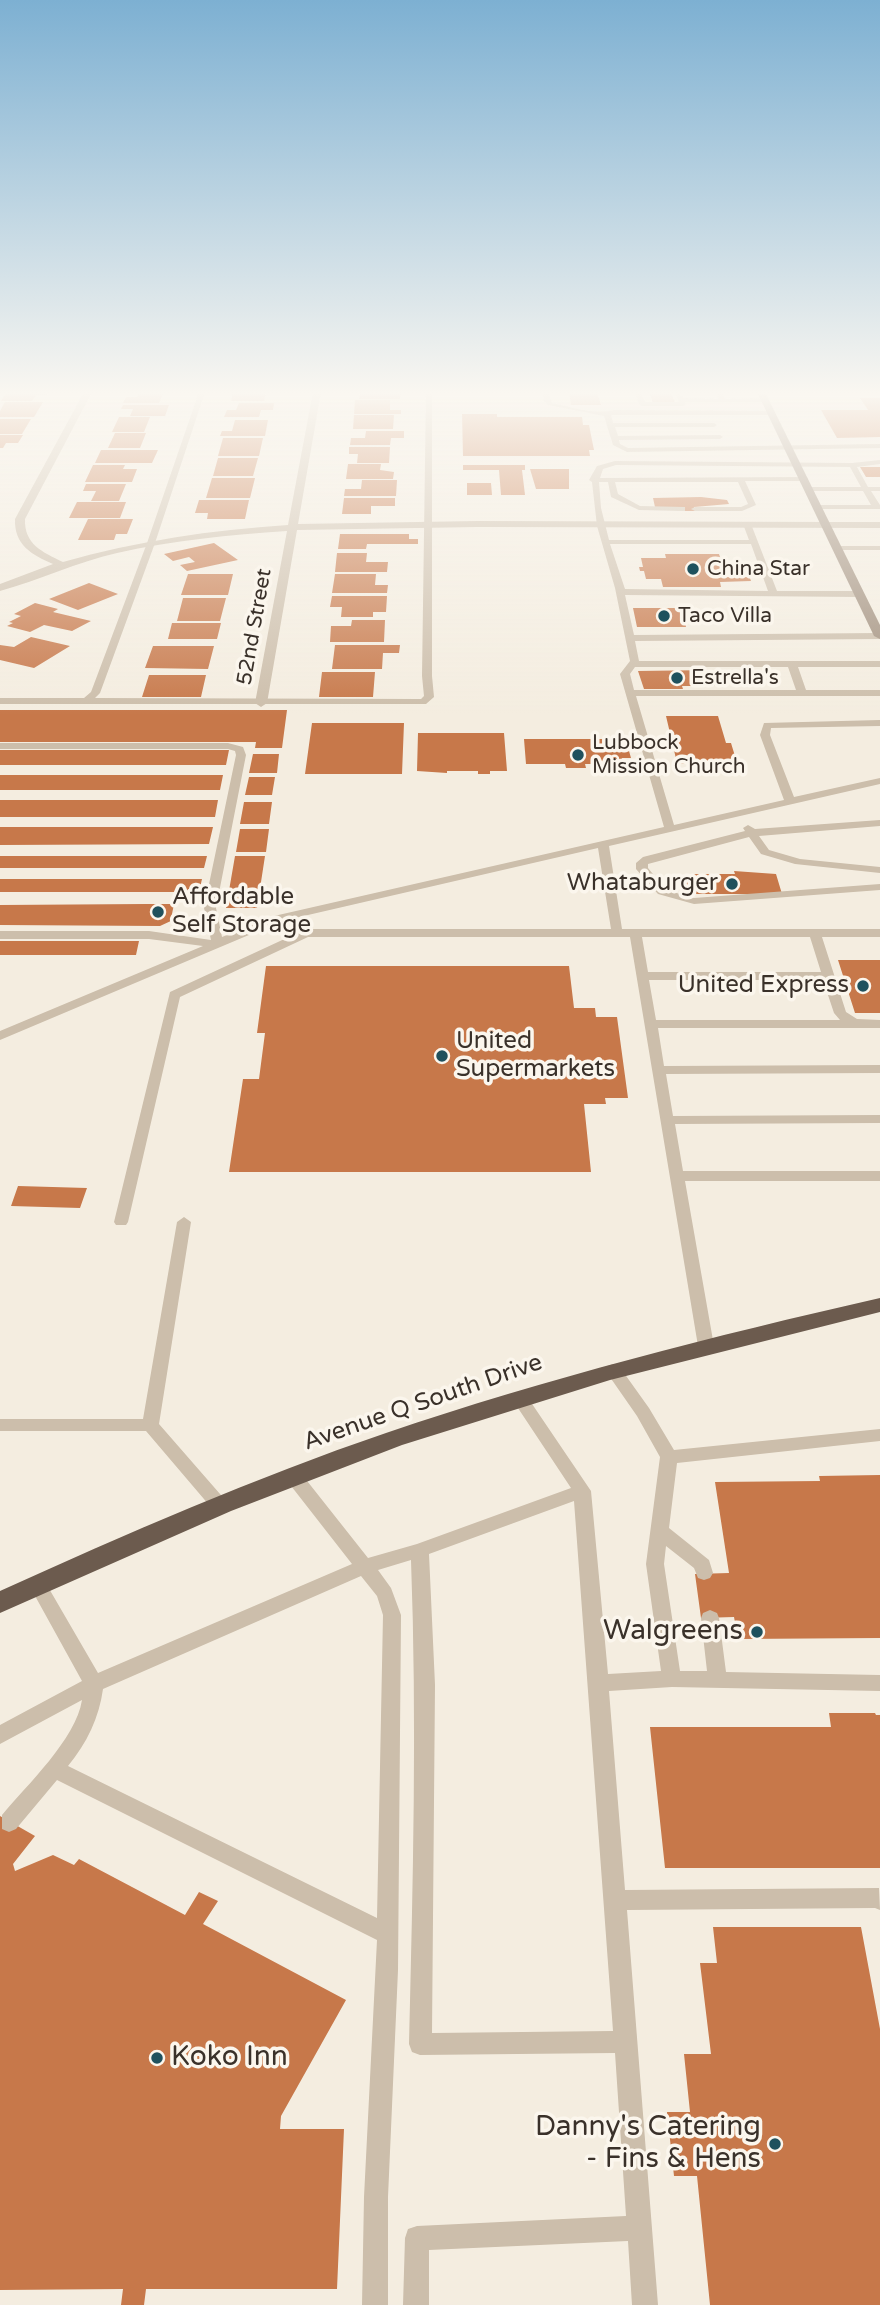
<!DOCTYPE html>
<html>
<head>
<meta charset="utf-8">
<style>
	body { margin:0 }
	canvas { display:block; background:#f4ede0 }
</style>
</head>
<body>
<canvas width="880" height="2305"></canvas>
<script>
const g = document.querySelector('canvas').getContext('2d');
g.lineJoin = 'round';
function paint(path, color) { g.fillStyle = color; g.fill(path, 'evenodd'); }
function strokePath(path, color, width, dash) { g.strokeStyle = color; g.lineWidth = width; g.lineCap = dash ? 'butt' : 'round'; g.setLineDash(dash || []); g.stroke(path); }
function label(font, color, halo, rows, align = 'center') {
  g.font = font + ' "Varela Round",sans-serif'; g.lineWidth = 7; g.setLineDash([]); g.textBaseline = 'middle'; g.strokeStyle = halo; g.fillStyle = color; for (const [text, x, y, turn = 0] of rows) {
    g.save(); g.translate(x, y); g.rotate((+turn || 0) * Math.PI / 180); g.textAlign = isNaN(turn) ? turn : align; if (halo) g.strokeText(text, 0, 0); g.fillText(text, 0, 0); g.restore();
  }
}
paint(new Path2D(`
	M 7,392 L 49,392 L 47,395 L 36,395 L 32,401 L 1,401 Z
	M 140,392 L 164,392 L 159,403 L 123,403 L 126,397 L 137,397 Z
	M 233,392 L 266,392 L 264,401 L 231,401 Z
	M 360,392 L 401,392 L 400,399 L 359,399 Z
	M 569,392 L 597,392 L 601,405 L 571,405 Z
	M 649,392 L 671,392 L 675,403 L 653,403 Z
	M 860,398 L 880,398 L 880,437 L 837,438 L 821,410 L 868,410 Z
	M 355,400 L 390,400 L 390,410 L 401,410 L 401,414 L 354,414 Z
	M 5,402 L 43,402 L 34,417 L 0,417 L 0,411 Z
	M 239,403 L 274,403 L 273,410 L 261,410 L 259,417 L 224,417 L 227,410 L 236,410 Z
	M 123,405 L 169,405 L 165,416 L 130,416 L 133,409 L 121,409 Z
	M 462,414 L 497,414 L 497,417 L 582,417 L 583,425 L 589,425 L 594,450 L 589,450 L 590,456 L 463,456 Z
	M 354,415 L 394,415 L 393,429 L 353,429 Z
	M 119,417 L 150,417 L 144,432 L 112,432 Z
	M 0,419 L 31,419 L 22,434 L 0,434 Z
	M 235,420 L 268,420 L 265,436 L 220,436 L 222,431 L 232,431 Z
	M 366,431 L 404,431 L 404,438 L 391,438 L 390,445 L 350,445 L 351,438 L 365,438 Z
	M 115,433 L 146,433 L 140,448 L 108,448 Z
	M 0,435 L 23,435 L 18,443 L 6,443 L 3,448 L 0,448 Z
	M 223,438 L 263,438 L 259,456 L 218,456 Z
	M 349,447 L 390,447 L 389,463 L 357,463 L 358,454 L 349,454 Z
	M 101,450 L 158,450 L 152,463 L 95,463 Z
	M 218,458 L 258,458 L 253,476 L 213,476 Z
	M 348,464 L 381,464 L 380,470 L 394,472 L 393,479 L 346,479 Z
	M 93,465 L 125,465 L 123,469 L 137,469 L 132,482 L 85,482 Z
	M 463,465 L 525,465 L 525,470 L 522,470 L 525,495 L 501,495 L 499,470 L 463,470 Z
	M 860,467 L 880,467 L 880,477 L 866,477 Z
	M 530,469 L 569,469 L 569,489 L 536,489 Z
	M 212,478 L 255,478 L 250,498 L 206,498 Z
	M 362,480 L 397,480 L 396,496 L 344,496 L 345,489 L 361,489 Z
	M 467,483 L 491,483 L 492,495 L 467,495 Z
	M 86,484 L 126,484 L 119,501 L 91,501 L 96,491 L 83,491 Z
	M 701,497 L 727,500 L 729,504 L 694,507 L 695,511 L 683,511 L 681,507 L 655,507 L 653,498 Z
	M 344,498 L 395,498 L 395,506 L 371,506 L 371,514 L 342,514 Z
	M 199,500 L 249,500 L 245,519 L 207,519 L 208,513 L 195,513 Z
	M 77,502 L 126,502 L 120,518 L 69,518 Z
	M 88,519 L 133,519 L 127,534 L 116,534 L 114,540 L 78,540 Z
	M 340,534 L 409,534 L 409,539 L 418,539 L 418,544 L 367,544 L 366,549 L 338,549 Z
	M 214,543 L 238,560 L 187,571 L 180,565 L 195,562 L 189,557 L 173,561 L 164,554 Z
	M 337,553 L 367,553 L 366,562 L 388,562 L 387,572 L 335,572 Z
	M 665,554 L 719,554 L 723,566 L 746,567 L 751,581 L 720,582 L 721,587 L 663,587 L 661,579 L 646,579 L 644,571 L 640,571 L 639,567 L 643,567 L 641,558 L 666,558 Z
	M 188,574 L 233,574 L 228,595 L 181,595 Z
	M 335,574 L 376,574 L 375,585 L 388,585 L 387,593 L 332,593 Z
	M 89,583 L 118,594 L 78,610 L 49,599 Z
	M 332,596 L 387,596 L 386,612 L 373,612 L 373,617 L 341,617 L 342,607 L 330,607 Z
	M 183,598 L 226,598 L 220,621 L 177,621 Z
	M 35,603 L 58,609 L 53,612 L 91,621 L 72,631 L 44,625 L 30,632 L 7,626 L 13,623 L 9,622 L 21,616 L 14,614 Z
	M 633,608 L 681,608 L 682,613 L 692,613 L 693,619 L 684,619 L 686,627 L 637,627 Z
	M 352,620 L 385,620 L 384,642 L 330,642 L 331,626 L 351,626 Z
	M 172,623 L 221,623 L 217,639 L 168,639 Z
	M 31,637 L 70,646 L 34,668 L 0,660 L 0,645 L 14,647 Z
	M 335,645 L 400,645 L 399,653 L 383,653 L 382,669 L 332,669 Z
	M 153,646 L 214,646 L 208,669 L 145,668 Z
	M 711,670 L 716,686 L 682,686 L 683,689 L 644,689 L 638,671 Z
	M 322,672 L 375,672 L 373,697 L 319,697 Z
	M 149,675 L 206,675 L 201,697 L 142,697 Z
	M 0,710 L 287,710 L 282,748 L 255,748 L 256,742 L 0,742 Z
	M 666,716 L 718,716 L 726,743 L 731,743 L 738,766 L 677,763 Z
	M 312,723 L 404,723 L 402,774 L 305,774 Z
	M 418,733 L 504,733 L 507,771 L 490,771 L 490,774 L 478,774 L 478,771 L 447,771 L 447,773 L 417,771 Z
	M 524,739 L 619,739 L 621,751 L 629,751 L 631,758 L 622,758 L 623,764 L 585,764 L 586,768 L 566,768 L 565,764 L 526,764 Z
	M 0,750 L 229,750 L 226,765 L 0,765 Z
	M 253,754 L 279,754 L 277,773 L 249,773 Z
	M 0,775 L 223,775 L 220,790 L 0,790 Z
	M 249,777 L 275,777 L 272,795 L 245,795 Z
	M 0,800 L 218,800 L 215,817 L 0,817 Z
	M 244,802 L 272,802 L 269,824 L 240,824 Z
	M 0,827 L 213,827 L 209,844 L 0,845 Z
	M 240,829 L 269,829 L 266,852 L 236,852 Z
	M 0,856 L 207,856 L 204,868 L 0,868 Z
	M 235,856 L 265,856 L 257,908 L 226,908 Z
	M 734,871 L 776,874 L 782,894 L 688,894 L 684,874 L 735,874 Z
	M 0,879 L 202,879 L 199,892 L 0,892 Z
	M 146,904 L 174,904 L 171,919 L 173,920 L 160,926 L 0,925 L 0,905 Z
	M 0,941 L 139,941 L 136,955 L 0,955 Z
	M 838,960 L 880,960 L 880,1013 L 855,1013 Z
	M 266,966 L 569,966 L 574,1008 L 595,1008 L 596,1017 L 617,1017 L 628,1098 L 605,1098 L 606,1104 L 584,1104 L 591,1172 L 229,1172 L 243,1079 L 259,1079 L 265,1033 L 257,1033 Z
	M 18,1186 L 87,1188 L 80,1208 L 11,1206 Z
	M 880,1475 L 880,1638 L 738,1639 L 734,1617 L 701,1618 L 695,1574 L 729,1573 L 715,1482 L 820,1481 L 819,1476 Z
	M 829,1713 L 875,1713 L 876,1715 L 880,1715 L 880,1868 L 665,1868 L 650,1727 L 831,1727 Z
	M 0,1816 L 35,1836 L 13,1864 L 15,1871 L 53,1855 L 74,1865 L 79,1859 L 185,1915 L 199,1892 L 218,1901 L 203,1924 L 346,2000 L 281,2116 L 280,2129 L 344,2129 L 337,2289 L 146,2289 L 144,2305 L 121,2305 L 123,2289 L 0,2290 Z
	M 713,1927 L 861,1927 L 880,2029 L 880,2305 L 710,2305 L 697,2176 L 674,2176 L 667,2112 L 690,2112 L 684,2054 L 711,2054 L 700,1963 L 717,1963 Z`), '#c7784a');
paint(new Path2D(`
	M 199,392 L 205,392 L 155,543 L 100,693 L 95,698 L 421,699 L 424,696 L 422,676 L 426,392 L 432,392 L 432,676 L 434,697 L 426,704 L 0,704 L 0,698 L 84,698 L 91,692 L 147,543 Z
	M 542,392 L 548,392 L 552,403 C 572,407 594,415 614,410 L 772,411 L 775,413 L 772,415 L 611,415 L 613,423 L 714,423 L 717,425 L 714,427 L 615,427 L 618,436 L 720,435 L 723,437 L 720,439 L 619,440 L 620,444 L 628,448 L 880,444 L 880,448 L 627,452 L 613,445 L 604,416 L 548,405 L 544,401 Z
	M 635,392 L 641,392 L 645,402 L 679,402 L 676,395 L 679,393 L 684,398 L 719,399 L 716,392 L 722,392 L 725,399 L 765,398 L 768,400 L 765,402 L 685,402 L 686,404 L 683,406 L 642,406 L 639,404 Z
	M 880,460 L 880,464 L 857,467 L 868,487 L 880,487 L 880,491 L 871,491 L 880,505 L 880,509 L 814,509 L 814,505 L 871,505 L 863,491 L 808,491 L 804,489 L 808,487 L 861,487 L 850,467 L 616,465 L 603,469 L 600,478 L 807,477 L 808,479 L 804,481 L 745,481 L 756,505 L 742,511 L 695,511 L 691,509 L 695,507 L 741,507 L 748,504 L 738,482 L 615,482 L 618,494 L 640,506 L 685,507 L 685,511 L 682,511 L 639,510 L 611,497 L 608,482 L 599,482 L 601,508 L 609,540 L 749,540 L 743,524 L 747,522 L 751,524 L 777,591 L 859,591 L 863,594 L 859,597 L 625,595 L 634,635 L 880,633 L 880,639 L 635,641 L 639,661 L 880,661 L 880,667 L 798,667 L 806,690 L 880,690 L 880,696 L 636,696 L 674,825 L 784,800 L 760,735 L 764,723 L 880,720 L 880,726 L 771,728 L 770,735 L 794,797 L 880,778 L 880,784 L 609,846 L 622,929 L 880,929 L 880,937 L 822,937 L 846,1012 L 857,1019 L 880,1020 L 880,1028 L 658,1028 L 664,1066 L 880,1065 L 880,1073 L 666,1074 L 673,1116 L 880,1115 L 880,1123 L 675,1124 L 683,1171 L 880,1171 L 880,1181 L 685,1181 L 714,1346 L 712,1350 L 700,1350 L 698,1346 L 630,937 L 308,937 L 180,997 L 128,1222 L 126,1225 L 116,1225 L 114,1222 L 170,992 L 306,929 L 611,929 L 598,848 L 282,921 L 0,1040 L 0,1031 L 203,946 L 149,939 L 0,939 L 0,931 L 149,931 L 211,940 L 204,908 L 236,755 L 235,751 L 228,749 L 0,749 L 0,743 L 228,743 L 243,747 L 246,755 L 216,908 L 222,937 L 274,916 L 664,827 L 620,674 L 630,661 L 615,588 L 597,526 L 592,482 L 589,480 L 597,466 L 615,461 L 852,463 ZM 610,544 L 751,544 L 768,591 L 625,589 ZM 635,667 L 788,667 L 796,690 L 634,690 L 630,674 ZM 642,937 L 810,937 L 821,972 L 648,972 ZM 649,980 L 823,980 L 834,1013 L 840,1020 L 656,1020 Z
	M 837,546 L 880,546 L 880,550 L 834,550 L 833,548 Z
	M 880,820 L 880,826 L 759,836 L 769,850 L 800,859 L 880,867 L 880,873 L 795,864 L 761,854 L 749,837 L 648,864 L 648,868 L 666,890 L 694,898 L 880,884 L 880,890 L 694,904 L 658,894 L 636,869 L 636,863 L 643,857 L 745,831 L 743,828 L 748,825 L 755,829 Z
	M 184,1217 L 191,1222 L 159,1424 L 227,1502 L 230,1507 L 227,1512 L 221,1514 L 215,1512 L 146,1431 L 0,1431 L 0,1419 L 143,1419 L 177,1222 Z
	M 613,1364 L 619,1366 L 649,1408 L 674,1450 L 880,1429 L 880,1441 L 677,1463 L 669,1528 L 709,1560 L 713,1573 L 710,1578 L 704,1580 L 698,1578 L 694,1568 L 666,1546 L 664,1564 L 680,1671 L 707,1671 L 701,1618 L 703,1613 L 710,1610 L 717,1613 L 719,1618 L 726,1672 L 880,1675 L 880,1691 L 672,1687 L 609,1691 L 625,1890 L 879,1888 L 880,1910 L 875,1908 L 627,1910 L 658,2305 L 632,2305 L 628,2241 L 429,2250 L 429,2305 L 403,2305 L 405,2238 L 408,2229 L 417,2226 L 626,2216 L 615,2053 L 420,2055 L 412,2052 L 409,2044 C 413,1882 417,1721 411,1560 L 378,1570 L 391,1588 L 401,1615 L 398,1970 L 388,2197 L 388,2305 L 362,2305 L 364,2197 L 377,1940 L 57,1780 L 16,1829 L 9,1832 L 2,1829 L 2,1815 C 27,1785 76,1739 82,1700 L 0,1744 L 0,1725 L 82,1681 L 29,1585 L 32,1580 L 38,1578 L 44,1580 L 98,1673 L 352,1564 L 288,1482 L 285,1477 L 288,1472 L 294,1470 L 300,1472 L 368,1558 L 417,1544 L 571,1488 L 512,1399 L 514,1395 L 520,1393 L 526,1395 L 591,1491 L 608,1674 L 661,1671 L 646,1564 L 660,1457 L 637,1416 L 605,1370 L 607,1366 ZM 574,1501 L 613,2031 L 432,2033 L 435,1685 L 429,1554 ZM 361,1576 L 377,1596 L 383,1615 L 377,1918 L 68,1766 C 87,1743 99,1718 103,1689 Z`), '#ccbeab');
paint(new Path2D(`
	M 84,392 L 92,392 L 25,519 C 24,544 42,552 63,562 C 137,541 211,530 288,525 L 313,392 L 321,392 L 298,524 L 478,521 L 830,522 L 880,522 L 880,528 L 478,527 L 297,530 L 267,703 L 261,707 L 255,703 L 287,531 C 230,535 173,540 117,553 C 77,562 40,580 0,591 L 0,584 L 53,564 C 32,555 14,545 15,519 Z`), '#ccbeab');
paint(new Path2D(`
	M 757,392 L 765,392 L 880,625 L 880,639 L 874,636 Z`), '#a08e7c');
paint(new Path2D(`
	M 880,1298 L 880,1312 L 610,1380 L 402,1445 L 231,1511 L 0,1613 L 0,1591 C 126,1534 254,1478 386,1433 C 548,1378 713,1336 880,1298 Z`), '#6c5b4e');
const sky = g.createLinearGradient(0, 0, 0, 715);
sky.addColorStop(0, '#7db0d2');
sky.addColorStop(0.55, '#faf7f1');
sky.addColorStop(1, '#faf7f100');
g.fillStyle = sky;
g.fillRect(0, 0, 880, 715);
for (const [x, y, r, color] of [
	[693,569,7,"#1f515d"],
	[664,616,7,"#1f515d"],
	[677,678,7,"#1f515d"],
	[578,755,7,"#1f515d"],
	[732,884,7,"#1f515d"],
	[158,912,7,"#1f515d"],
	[863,986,7,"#1f515d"],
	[442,1056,7,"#1f515d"],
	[757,1632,7,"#1f515d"],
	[157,2058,7,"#1f515d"],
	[775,2144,7,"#1f515d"]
]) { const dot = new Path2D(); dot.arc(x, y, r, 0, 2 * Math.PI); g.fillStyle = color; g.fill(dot); strokePath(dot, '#fbf6ed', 2.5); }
label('21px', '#3a312a', '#fbf6ed', [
	["China Star",707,569],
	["Taco Villa",678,616],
	["Estrella's",691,678],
	["Lubbock",592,743],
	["Mission Church",592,767]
], 'left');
label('21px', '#3a312a', '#fbf6ed', [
	["52nd Street",255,627,-80]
]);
label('24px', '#3a312a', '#fbf6ed', [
	["Whataburger",718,884],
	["Affordable",172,898,"left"],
	["Self Storage",172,926,"left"],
	["United Express",849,986],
	["United",456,1042,"left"],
	["Supermarkets",456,1070,"left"]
], 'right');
label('24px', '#3a312a', '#fbf6ed', [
	["Avenue Q South Drive",423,1403,-19]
]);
label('28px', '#3a312a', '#fbf6ed', [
	["Walgreens",743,1632],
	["Koko Inn",171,2058,"left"],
	["Danny's Catering",761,2128],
	["- Fins & Hens",761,2160]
], 'right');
</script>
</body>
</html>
